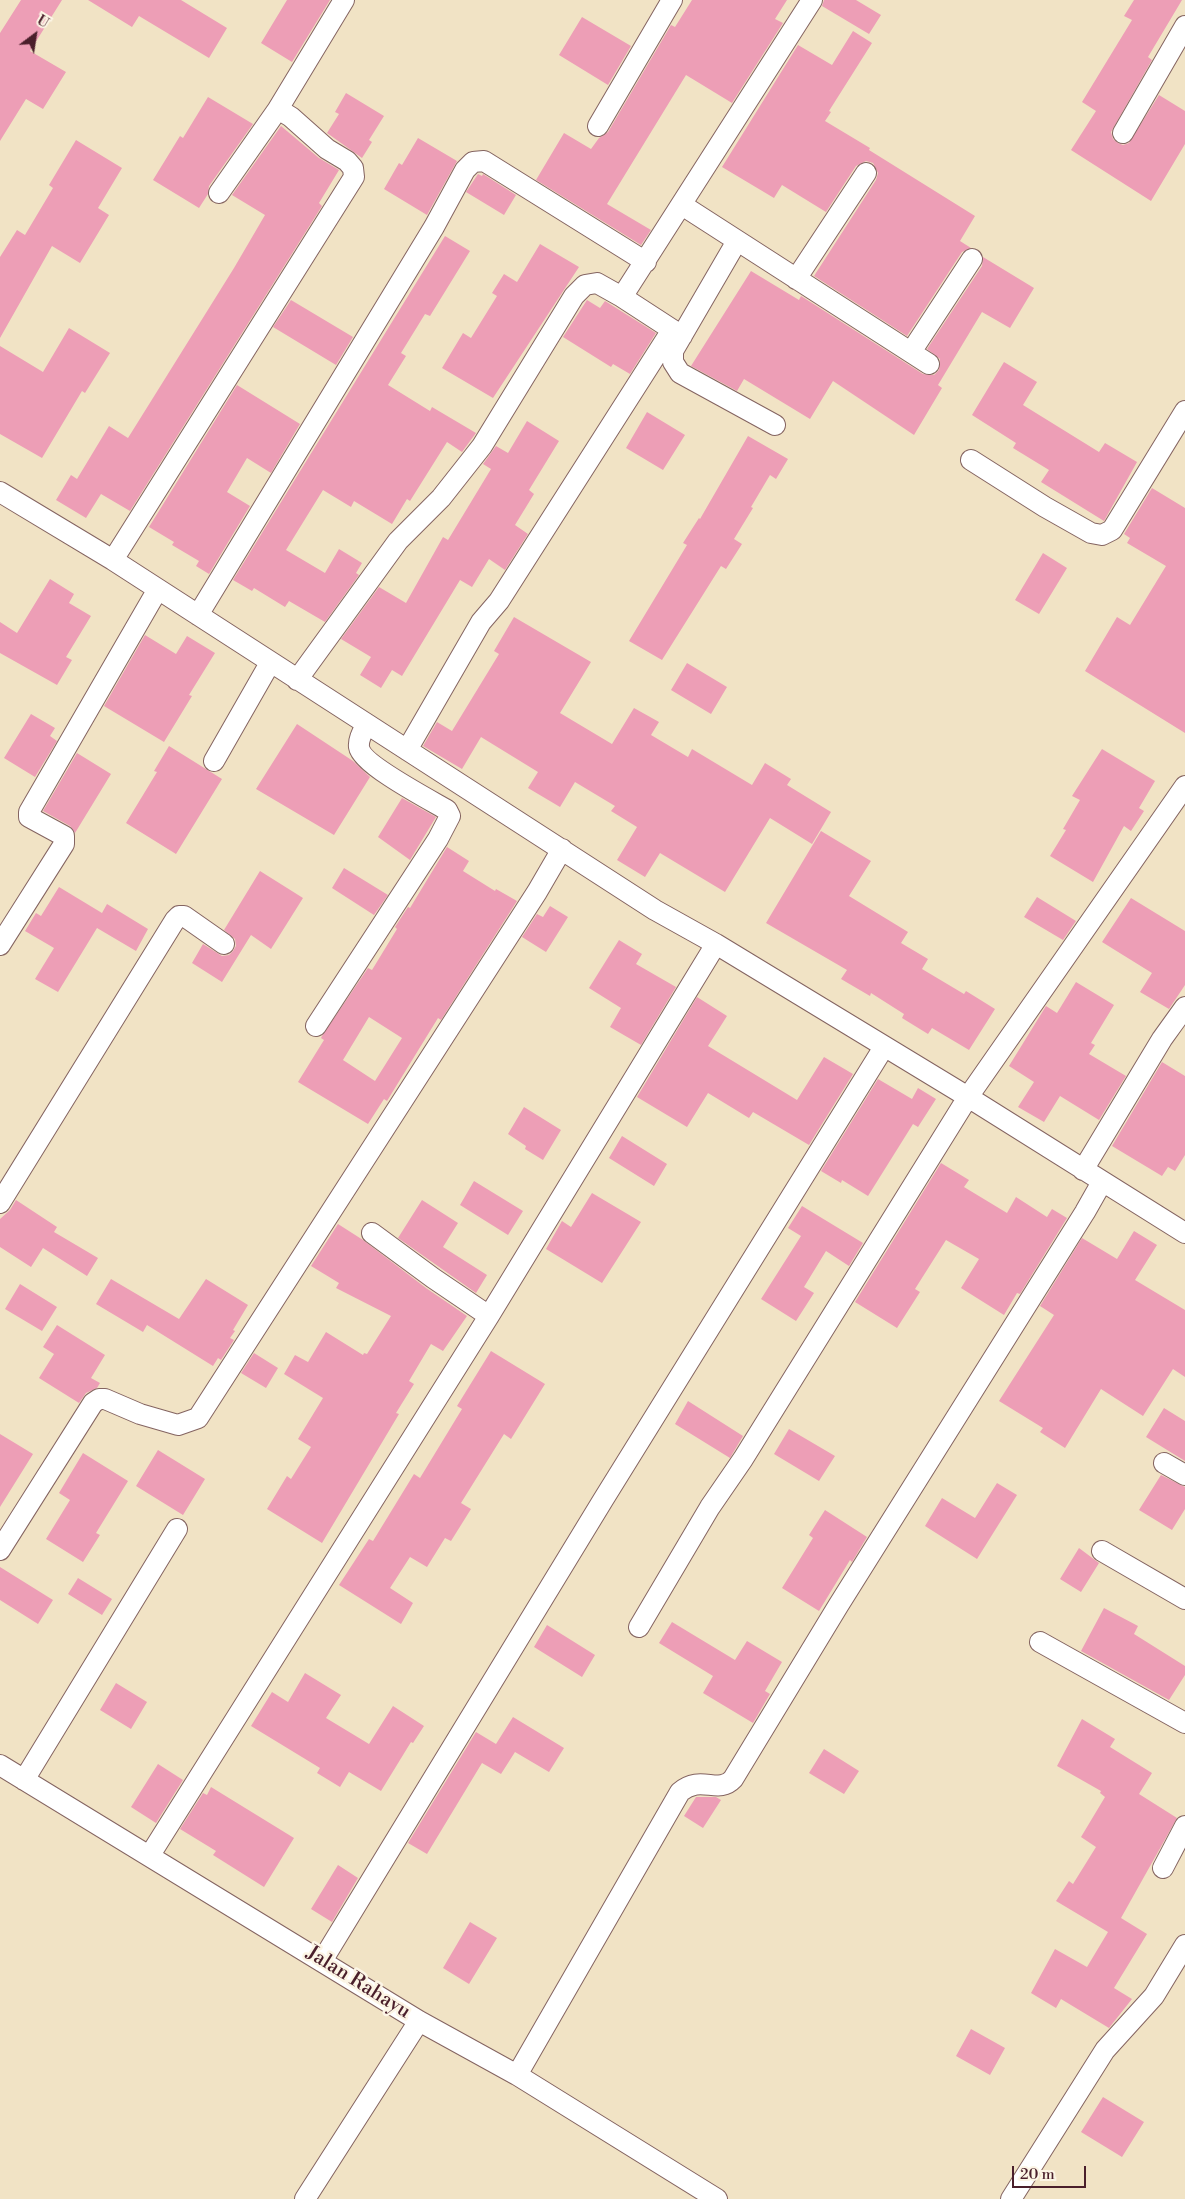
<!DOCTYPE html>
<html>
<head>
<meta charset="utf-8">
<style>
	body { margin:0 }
	#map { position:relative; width:1185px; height:2199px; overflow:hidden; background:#f1e3c5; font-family:"Libre Bodoni",serif }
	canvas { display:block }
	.north { position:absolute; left:10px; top:10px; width:50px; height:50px; -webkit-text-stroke:4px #fcf5e5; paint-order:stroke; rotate:31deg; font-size:14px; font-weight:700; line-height:20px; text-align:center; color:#4a1f2b }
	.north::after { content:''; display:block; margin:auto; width:18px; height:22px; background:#4a1f2b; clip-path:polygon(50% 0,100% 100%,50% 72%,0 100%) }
	.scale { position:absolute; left:1012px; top:2166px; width:74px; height:22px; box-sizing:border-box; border:2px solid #4a1f2b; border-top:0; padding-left:6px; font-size:15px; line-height:18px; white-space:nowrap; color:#4a1f2b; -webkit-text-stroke:4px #fcf5e5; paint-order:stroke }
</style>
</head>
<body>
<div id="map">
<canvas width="1185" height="2199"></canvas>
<div class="north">U</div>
<div class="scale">20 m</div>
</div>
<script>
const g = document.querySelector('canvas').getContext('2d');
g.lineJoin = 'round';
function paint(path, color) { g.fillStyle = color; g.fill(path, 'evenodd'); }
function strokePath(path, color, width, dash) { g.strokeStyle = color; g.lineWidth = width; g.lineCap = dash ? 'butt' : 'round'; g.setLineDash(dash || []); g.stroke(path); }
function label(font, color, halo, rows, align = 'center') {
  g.font = font + ' "Libre Bodoni",serif'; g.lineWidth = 5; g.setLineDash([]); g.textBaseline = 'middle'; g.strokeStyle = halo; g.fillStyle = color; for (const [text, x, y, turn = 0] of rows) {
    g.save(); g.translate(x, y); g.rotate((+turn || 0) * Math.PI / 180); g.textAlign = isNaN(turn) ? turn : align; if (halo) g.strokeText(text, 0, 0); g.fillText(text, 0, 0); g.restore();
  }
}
paint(new Path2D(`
	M 21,0 L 62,0 L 30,51 L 66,72 L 43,109 L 26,99 L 0,141 L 0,33 Z
	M 88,0 L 181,0 L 227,28 L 209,58 L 139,16 L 132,27 Z
	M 287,0 L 330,0 L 292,62 L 261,43 Z
	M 692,0 L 787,0 L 775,19 L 783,23 L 732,103 L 686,75 L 607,204 L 651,230 L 641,245 L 536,180 L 564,133 L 591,149 L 599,138 L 608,132 L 671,25 L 675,27 Z
	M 824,0 L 856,0 L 881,15 L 869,34 L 822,6 Z
	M 1134,0 L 1182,0 L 1148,57 L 1152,60 L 1111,132 L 1113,139 L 1118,143 L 1123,145 L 1129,143 L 1159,95 L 1185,111 L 1185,144 L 1151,201 L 1071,150 L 1096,111 L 1082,102 L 1132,20 L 1124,16 Z
	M 582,17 L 631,46 L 608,85 L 559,55 Z
	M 853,31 L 872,43 L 829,111 L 831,112 L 825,121 L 870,148 L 869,150 L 975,216 L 960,241 L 971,248 L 962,252 L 907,336 L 814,276 L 876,180 L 878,173 L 873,163 L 866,161 L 856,166 L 826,212 L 782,185 L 774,198 L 722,167 L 798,45 L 832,65 Z
	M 346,93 L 384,116 L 369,140 L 372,142 L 362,158 L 327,133 L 339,114 L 335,112 Z
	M 208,97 L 253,124 L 209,186 L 208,194 L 199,208 L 153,180 L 180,136 L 183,138 Z
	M 281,126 L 319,158 L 339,170 L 319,203 L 322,206 L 130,511 L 101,494 L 86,518 L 56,500 L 71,475 L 77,479 L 109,426 L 128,438 L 234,268 L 265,215 L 232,195 Z
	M 418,138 L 457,161 L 427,215 L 384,189 L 399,163 L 402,165 Z
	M 76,140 L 122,168 L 98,208 L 109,215 L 80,263 L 52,246 L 0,338 L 0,257 L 17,230 L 25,235 L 53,188 L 49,185 Z
	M 478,174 L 482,176 L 483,174 L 516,195 L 504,215 L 466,192 Z
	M 445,236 L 470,251 L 430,316 L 425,314 L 401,353 L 406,356 L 388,385 L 430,411 L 432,407 L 476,433 L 462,452 L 447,442 L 410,501 L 407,499 L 392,524 L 354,501 L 351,507 L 323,490 L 286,550 L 325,573 L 339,549 L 362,563 L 356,573 L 359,575 L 325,622 L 289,601 L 285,607 L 254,588 L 252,591 L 233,580 Z
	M 540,244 L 579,267 L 493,398 L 442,368 L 463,333 L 471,338 L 497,296 L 492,293 L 504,274 L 517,282 Z
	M 983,257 L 1034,288 L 1010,328 L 982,312 L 938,385 L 942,388 L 914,435 L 833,381 L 810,419 L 744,379 L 737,391 L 691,366 L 751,271 L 799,300 L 801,296 L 923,374 L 934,375 L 939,370 L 940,359 L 927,349 L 982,266 Z
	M 291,300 L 353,337 L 336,365 L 273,327 Z
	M 587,300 L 600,308 L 605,301 L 656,333 L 630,374 L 613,364 L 611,367 L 563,337 Z
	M 69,328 L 110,353 L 85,393 L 82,391 L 42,458 L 0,434 L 0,346 L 43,372 Z
	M 1004,362 L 1037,382 L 1023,405 L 1099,452 L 1105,443 L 1137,462 L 1104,521 L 1041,482 L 1049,470 L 1013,448 L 1016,443 L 972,415 Z
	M 237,385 L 300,424 L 271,473 L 247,458 L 227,492 L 250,506 L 209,574 L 196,566 L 199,561 L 172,545 L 174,542 L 149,527 Z
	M 647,412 L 685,435 L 663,470 L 626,448 Z
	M 527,421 L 559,441 L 529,490 L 534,494 L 515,525 L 528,534 L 505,570 L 489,559 L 472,587 L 460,580 L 402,676 L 392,670 L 381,688 L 360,675 L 371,657 L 341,639 L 379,587 L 406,603 L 443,537 L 448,540 L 491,469 L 483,464 L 496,446 L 508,453 Z
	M 748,436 L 788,459 L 776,479 L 770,475 L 751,507 L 753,508 L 734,539 L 742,544 L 726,569 L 721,566 L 662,660 L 629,641 L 687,545 L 683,543 L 699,518 L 700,519 Z
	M 1152,488 L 1185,508 L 1185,733 L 1085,671 L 1117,617 L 1130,625 L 1166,566 L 1127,543 L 1130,538 L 1124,534 Z
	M 1043,553 L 1067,568 L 1039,614 L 1015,600 Z
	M 50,579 L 74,594 L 69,603 L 91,616 L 66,657 L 72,660 L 57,685 L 0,653 L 0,622 L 17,633 Z
	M 514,617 L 591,662 L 560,713 L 612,744 L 634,708 L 659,722 L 651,735 L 688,757 L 692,749 L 752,785 L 765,763 L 791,779 L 787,785 L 831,812 L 812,844 L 770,818 L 725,892 L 660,853 L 645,877 L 617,860 L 637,827 L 611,811 L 615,806 L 575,782 L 560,807 L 528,788 L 538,772 L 481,737 L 462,769 L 423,746 L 437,722 L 452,731 L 499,654 L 494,651 Z
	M 145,635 L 176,654 L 187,636 L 215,653 L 189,695 L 192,696 L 164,742 L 104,706 Z
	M 687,663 L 727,687 L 711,714 L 671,690 Z
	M 31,714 L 55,728 L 50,736 L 57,741 L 35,777 L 4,758 Z
	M 297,724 L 353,761 L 370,777 L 334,835 L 256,789 Z
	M 169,746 L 222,779 L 176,854 L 126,823 L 157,772 L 154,771 Z
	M 1102,749 L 1155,781 L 1139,808 L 1144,811 L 1131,831 L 1124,826 L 1093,882 L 1050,856 L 1066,830 L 1063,829 L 1080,800 L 1072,796 Z
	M 77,753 L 111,774 L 75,833 L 70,826 L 43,811 Z
	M 402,798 L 436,817 L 410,860 L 378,837 Z
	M 821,831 L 871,861 L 849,896 L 908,932 L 901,943 L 928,959 L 922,969 L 964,994 L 966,991 L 995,1009 L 969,1050 L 932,1028 L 928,1034 L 902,1018 L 904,1014 L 871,993 L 870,996 L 841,979 L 847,970 L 766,923 Z
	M 447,847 L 469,861 L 463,871 L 495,891 L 496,889 L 517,901 L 441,1020 L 438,1018 L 387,1101 L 384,1099 L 368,1124 L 298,1082 L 324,1040 L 321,1038 L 322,1036 L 368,968 L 372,970 L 397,929 L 395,927 L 408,907 L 410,908 ZM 369,1017 L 402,1038 L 375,1081 L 343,1060 Z
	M 344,868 L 388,895 L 374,915 L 332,888 Z
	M 260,871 L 303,898 L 271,949 L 251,935 L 222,982 L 192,963 L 203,944 L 222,956 L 229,955 L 233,951 L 236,946 L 235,939 L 224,930 Z
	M 59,887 L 102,913 L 107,904 L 148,929 L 136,951 L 97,928 L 58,992 L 35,979 L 54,948 L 25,931 L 36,913 L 41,916 Z
	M 1037,897 L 1076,921 L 1063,940 L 1024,917 Z
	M 1131,898 L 1185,931 L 1185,985 L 1169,1009 L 1140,992 L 1152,973 L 1102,942 Z
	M 550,906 L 568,917 L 546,952 L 522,937 L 537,914 L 543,917 Z
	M 619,940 L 642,954 L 636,964 L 676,987 L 641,1045 L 610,1027 L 621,1008 L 589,988 Z
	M 1076,982 L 1114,1005 L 1091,1043 L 1095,1045 L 1089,1054 L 1126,1076 L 1099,1120 L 1060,1096 L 1044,1122 L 1018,1107 L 1034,1082 L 1009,1066 L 1046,1006 L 1057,1013 Z
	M 697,997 L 727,1016 L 708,1046 L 797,1100 L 824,1057 L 853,1074 L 809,1145 L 753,1112 L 749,1118 L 708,1093 L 687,1127 L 637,1097 Z
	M 1162,1062 L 1185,1076 L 1185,1155 L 1175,1171 L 1168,1167 L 1162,1176 L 1112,1146 Z
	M 878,1079 L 912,1099 L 918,1088 L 936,1099 L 918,1127 L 913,1124 L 868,1196 L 842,1180 L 841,1183 L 821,1171 Z
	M 524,1107 L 561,1130 L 543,1160 L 525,1149 L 526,1146 L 508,1134 Z
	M 622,1136 L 667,1164 L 654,1186 L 609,1158 Z
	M 941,1163 L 969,1180 L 964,1187 L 1007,1213 L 1016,1197 L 1047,1217 L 1052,1209 L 1067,1218 L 1020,1294 L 1017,1293 L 1004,1315 L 961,1288 L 979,1259 L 946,1240 L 915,1289 L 920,1292 L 897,1328 L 855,1302 Z
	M 474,1181 L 523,1211 L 508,1235 L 460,1205 Z
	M 592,1193 L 641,1222 L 602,1283 L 546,1249 L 562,1221 L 571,1227 Z
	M 16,1200 L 57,1227 L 54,1232 L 98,1258 L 87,1276 L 43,1248 L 31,1267 L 0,1247 L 0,1219 L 10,1210 Z
	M 422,1200 L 458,1223 L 443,1247 L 487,1275 L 476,1293 L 398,1238 Z
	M 802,1206 L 863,1243 L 849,1266 L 826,1251 L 804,1287 L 814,1293 L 796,1321 L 761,1299 L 801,1236 L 788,1228 Z
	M 338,1224 L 363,1240 L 426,1288 L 467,1316 L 443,1351 L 431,1344 L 409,1381 L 414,1384 L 396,1413 L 399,1414 L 322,1543 L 267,1509 L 287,1476 L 291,1479 L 311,1447 L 298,1439 L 323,1398 L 284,1374 L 295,1355 L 308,1362 L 326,1332 L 363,1355 L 364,1353 L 367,1354 L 391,1316 L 336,1288 L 339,1283 L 311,1266 Z
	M 1134,1231 L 1157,1245 L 1135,1280 L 1185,1310 L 1185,1377 L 1173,1369 L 1143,1416 L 1101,1389 L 1065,1448 L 1040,1432 L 1043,1428 L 999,1401 L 1054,1315 L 1040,1306 L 1082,1238 L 1117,1259 Z
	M 111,1279 L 179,1319 L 206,1279 L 248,1305 L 233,1330 L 235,1331 L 230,1338 L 234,1340 L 221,1360 L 218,1358 L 213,1366 L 147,1325 L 143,1332 L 96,1304 Z
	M 20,1284 L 57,1307 L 42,1331 L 5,1309 Z
	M 57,1325 L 105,1355 L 91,1378 L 100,1383 L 97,1388 L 86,1393 L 79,1403 L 39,1378 L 54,1354 L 43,1347 Z
	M 491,1351 L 545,1384 L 511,1439 L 504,1434 L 461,1503 L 471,1509 L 451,1541 L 445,1538 L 427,1567 L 410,1557 L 390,1588 L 413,1603 L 401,1624 L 339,1585 L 369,1539 L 373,1541 L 414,1474 L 420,1478 L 462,1409 L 457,1406 Z
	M 254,1353 L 278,1368 L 266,1388 L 241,1373 Z
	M 688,1401 L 743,1436 L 730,1458 L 675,1424 Z
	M 1164,1408 L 1185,1421 L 1185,1461 L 1146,1437 Z
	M 789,1429 L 835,1456 L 819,1481 L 774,1454 Z
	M 0,1434 L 33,1454 L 0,1507 Z
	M 158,1450 L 205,1479 L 183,1515 L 136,1486 Z
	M 83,1453 L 128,1481 L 96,1533 L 100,1535 L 83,1562 L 46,1539 L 70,1500 L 59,1493 Z
	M 1161,1475 L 1185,1487 L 1185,1509 L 1172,1530 L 1139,1510 Z
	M 997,1483 L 1017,1495 L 977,1559 L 925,1526 L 942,1498 L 975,1518 Z
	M 825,1510 L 867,1537 L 852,1562 L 850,1560 L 819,1611 L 782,1588 L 813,1538 L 809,1535 Z
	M 1079,1548 L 1099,1563 L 1081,1592 L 1060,1579 Z
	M 0,1567 L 53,1600 L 38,1624 L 0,1600 Z
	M 78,1578 L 112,1599 L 102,1615 L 68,1594 Z
	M 1104,1608 L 1138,1626 L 1134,1634 L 1185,1666 L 1185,1675 L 1169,1700 L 1081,1651 Z
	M 672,1622 L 735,1660 L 747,1641 L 782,1662 L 765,1691 L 770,1694 L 753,1723 L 703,1693 L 713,1676 L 659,1643 Z
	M 547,1625 L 595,1655 L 582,1677 L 534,1647 Z
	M 305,1673 L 341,1695 L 326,1718 L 369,1744 L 393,1706 L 424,1726 L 413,1743 L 411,1742 L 381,1791 L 349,1772 L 340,1787 L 317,1773 L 320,1768 L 251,1726 L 272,1692 L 288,1702 Z
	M 116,1683 L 147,1702 L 131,1729 L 100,1710 Z
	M 513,1717 L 564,1748 L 549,1772 L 515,1752 L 501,1774 L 482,1763 L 427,1854 L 408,1843 L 476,1732 L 496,1744 Z
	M 1082,1719 L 1115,1739 L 1110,1747 L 1152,1773 L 1139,1794 L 1177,1818 L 1121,1918 L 1147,1934 L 1114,1988 L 1132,1999 L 1109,2028 L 1061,1999 L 1056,2008 L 1031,1993 L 1055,1949 L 1087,1967 L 1108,1932 L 1056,1901 L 1069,1881 L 1073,1884 L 1096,1847 L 1081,1837 L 1105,1797 L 1100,1793 L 1101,1791 L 1057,1766 Z
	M 824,1749 L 859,1771 L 844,1794 L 809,1773 Z
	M 158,1764 L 183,1780 L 156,1823 L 131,1807 Z
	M 211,1787 L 294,1838 L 264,1887 L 213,1855 L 216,1851 L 180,1829 L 203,1793 L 207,1795 Z
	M 696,1797 L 716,1797 L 721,1800 L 703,1828 L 684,1816 Z
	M 338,1865 L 358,1878 L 332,1922 L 311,1909 Z
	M 470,1922 L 497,1938 L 469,1984 L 443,1968 Z
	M 971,2029 L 1005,2048 L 990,2075 L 956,2056 Z
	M 1103,2097 L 1144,2122 L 1122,2157 L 1081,2132 Z`), '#ed9eb6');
const minor = new Path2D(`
	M 598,126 L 672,0
	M 1123,133 L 1185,26
	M 219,193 L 278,109
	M 682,205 L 929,364
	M 737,241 L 673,351 L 673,362 L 680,373 L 775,425
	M 796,279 L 866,173
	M 622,297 L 812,0
	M 911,352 L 972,259
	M 971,460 L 1045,507 L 1091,533 L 1102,535 L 1112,530 L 1185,411
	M 0,492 L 113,560 L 655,910 L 716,944 L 968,1097 L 1185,1233
	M 113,560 L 354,177 L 353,168 L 347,161 L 327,149 L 291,117 L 278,109 L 344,0
	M 198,615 L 434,227 L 465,170 L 473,162 L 484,161 L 646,262
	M 297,680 L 398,541 L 441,498 L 482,446 L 574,296 L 585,285 L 597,283 L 622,297 L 682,336
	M 407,750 L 481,622 L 499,601 L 672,330
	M 214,761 L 270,663
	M 0,945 L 64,844 L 64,836 L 29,817 L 29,812 L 158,589
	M 316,1026 L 438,839 L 450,816 L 447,810 C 430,800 361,764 359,747 C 358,739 363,731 366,725
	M 1083,1170 L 1162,1039 L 1185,1007
	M 0,1203 L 175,920 L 179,916 L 184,916 L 224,944
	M 372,1233 L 433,1278 L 489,1316
	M 1164,1463 L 1185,1475
	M 0,1550 L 93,1403 L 99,1399 L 105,1399 L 140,1414 L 178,1425 L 198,1418 L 537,892 L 562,849
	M 1102,1551 L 1185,1599
	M 639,1627 L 710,1507 L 743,1459 L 968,1097 L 1185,786
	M 1040,1642 L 1185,1723
	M 0,1765 L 419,2021 L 517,2075 L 717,2199
	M 24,1780 L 177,1529
	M 150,1855 L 489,1316 L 716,944
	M 1163,1868 L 1185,1826
	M 322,1961 L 603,1500 L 884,1047
	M 517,2075 L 680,1792 C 701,1774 718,1795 733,1779 L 838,1606 L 1085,1212 L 1102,1182
	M 305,2199 L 419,2021
	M 1011,2199 L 1105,2050 L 1154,1996 L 1185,1945`);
strokePath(minor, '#846461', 22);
strokePath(minor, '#fff', 20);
label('20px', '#4a1f2b', '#fcf5e5', [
	["Jalan Rahayu",358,1983,32]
]);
</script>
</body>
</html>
